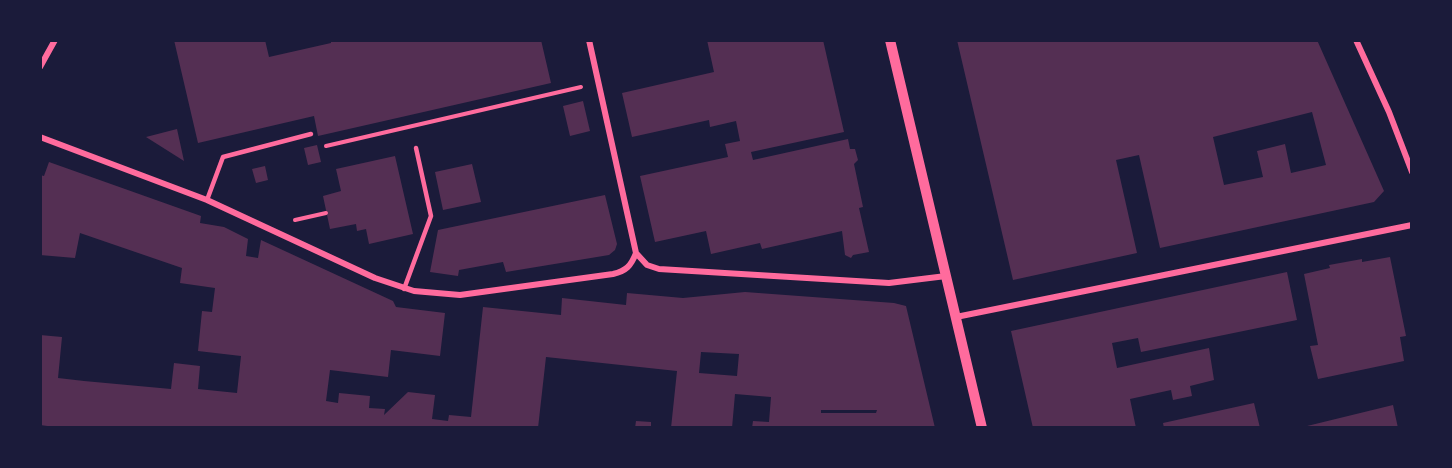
<!DOCTYPE html>
<html>
<head>
<meta charset="utf-8">
<style>
	body { margin:0 }
	#map { position:relative; width:1452px; height:468px; overflow:hidden; background:#1b1b3a; font-family:Poppins,sans-serif }
	canvas { display:block }
	.frame { position:absolute; inset:0; border:42px solid #1b1b3a; pointer-events:none }
</style>
</head>
<body>
<div id="map">
<canvas width="1452" height="468"></canvas>
<div class="frame"></div>
</div>
<script>
const g = document.querySelector('canvas').getContext('2d');
g.lineJoin = 'round';
function paint(path, color) { g.fillStyle = color; g.fill(path, 'evenodd'); }
function strokePath(path, color, width, dash) { g.strokeStyle = color; g.lineWidth = width; g.lineCap = dash ? 'butt' : 'round'; g.setLineDash(dash || []); g.stroke(path); }
paint(new Path2D(`
	M 174,40 L 265,40 L 269,57 L 331,43 L 331,40 L 541,40 L 551,83 L 318,136 L 314,116 L 198,143 Z
	M 707,40 L 823,40 L 844,132 L 751,152 L 753,160 L 848,139 L 850,149 L 855,149 L 858,160 L 854,164 L 863,207 L 859,208 L 869,252 L 853,255 L 851,258 L 845,255 L 842,231 L 762,249 L 760,243 L 711,254 L 706,231 L 655,242 L 640,176 L 728,157 L 725,144 L 740,141 L 736,121 L 710,127 L 709,120 L 632,137 L 622,93 L 714,72 Z
	M 957,40 L 1317,40 L 1384,191 L 1374,202 L 1160,248 L 1139,155 L 1116,160 L 1137,253 L 1013,280 ZM 1312,112 L 1326,165 L 1291,173 L 1285,144 L 1257,151 L 1263,177 L 1224,185 L 1213,137 Z
	M 583,101 L 590,131 L 570,136 L 563,106 Z
	M 177,129 L 184,161 L 146,137 Z
	M 317,145 L 321,162 L 308,165 L 304,148 Z
	M 395,156 L 413,234 L 369,244 L 366,229 L 357,231 L 356,224 L 330,229 L 323,196 L 341,191 L 336,169 Z
	M 49,162 L 201,216 L 200,223 L 224,227 L 248,239 L 246,256 L 258,258 L 261,240 L 393,301 L 396,307 L 445,313 L 440,356 L 391,350 L 388,377 L 330,370 L 326,401 L 338,403 L 339,393 L 370,396 L 369,408 L 385,409 L 384,415 L 408,392 L 435,395 L 432,419 L 448,421 L 449,415 L 471,417 L 483,307 L 561,315 L 562,298 L 626,305 L 627,293 L 683,298 L 745,292 L 894,303 L 906,306 L 935,428 L 752,428 L 753,421 L 769,422 L 771,397 L 735,394 L 732,428 L 671,428 L 677,371 L 546,357 L 538,428 L 62,428 L 40,425 L 40,335 L 62,337 L 58,378 L 84,381 L 171,389 L 174,363 L 200,366 L 198,389 L 237,393 L 241,356 L 198,351 L 202,311 L 212,312 L 215,288 L 180,283 L 182,268 L 80,233 L 75,258 L 40,255 L 40,175 L 44,176 ZM 701,352 L 739,354 L 737,376 L 699,373 ZM 821,410 L 877,410 L 876,413 L 821,413 Z
	M 472,164 L 481,202 L 443,210 L 435,172 Z
	M 265,166 L 268,180 L 256,183 L 252,169 Z
	M 605,195 L 617,244 L 615,250 L 609,255 L 506,272 L 503,262 L 459,270 L 458,276 L 430,272 L 438,230 Z
	M 1390,257 L 1406,336 L 1400,337 L 1404,361 L 1318,379 L 1310,346 L 1318,345 L 1304,274 L 1330,268 L 1329,265 L 1362,259 L 1362,262 Z
	M 1287,272 L 1297,320 L 1141,352 L 1138,338 L 1112,343 L 1117,368 L 1209,348 L 1214,380 L 1190,386 L 1192,396 L 1173,400 L 1171,390 L 1130,399 L 1136,428 L 1033,428 L 1011,331 Z
	M 1254,403 L 1260,428 L 1164,428 L 1163,423 Z
	M 1393,405 L 1398,428 L 1303,428 L 1303,427 Z
	M 636,421 L 651,422 L 651,428 L 635,428 Z`), '#542f53');
strokePath(new Path2D(`
	M 326,146 L 581,87
	M 295,220 L 326,213`), '#ff6b9d', 4);
strokePath(new Path2D(`
	M 207,200 L 223,157 L 311,134
	M 404,289 L 431,216 L 416,148`), '#ff6b9d', 4.5);
strokePath(new Path2D(`
	M 589,40 L 636,253 L 647,265 L 659,269 L 889,283 L 946,276
	M 1356,40 L 1389,112 L 1412,172
	M 40,67 L 55,40
	M 40,137 L 207,200 L 375,278 L 414,291 L 460,295 L 613,274 C 626,271 631,266 636,253
	M 956,317 L 1412,225`), '#ff6b9d', 6);
strokePath(new Path2D(`
	M 890,40 L 982,428`), '#ff6b9d', 10);
</script>
</body>
</html>
